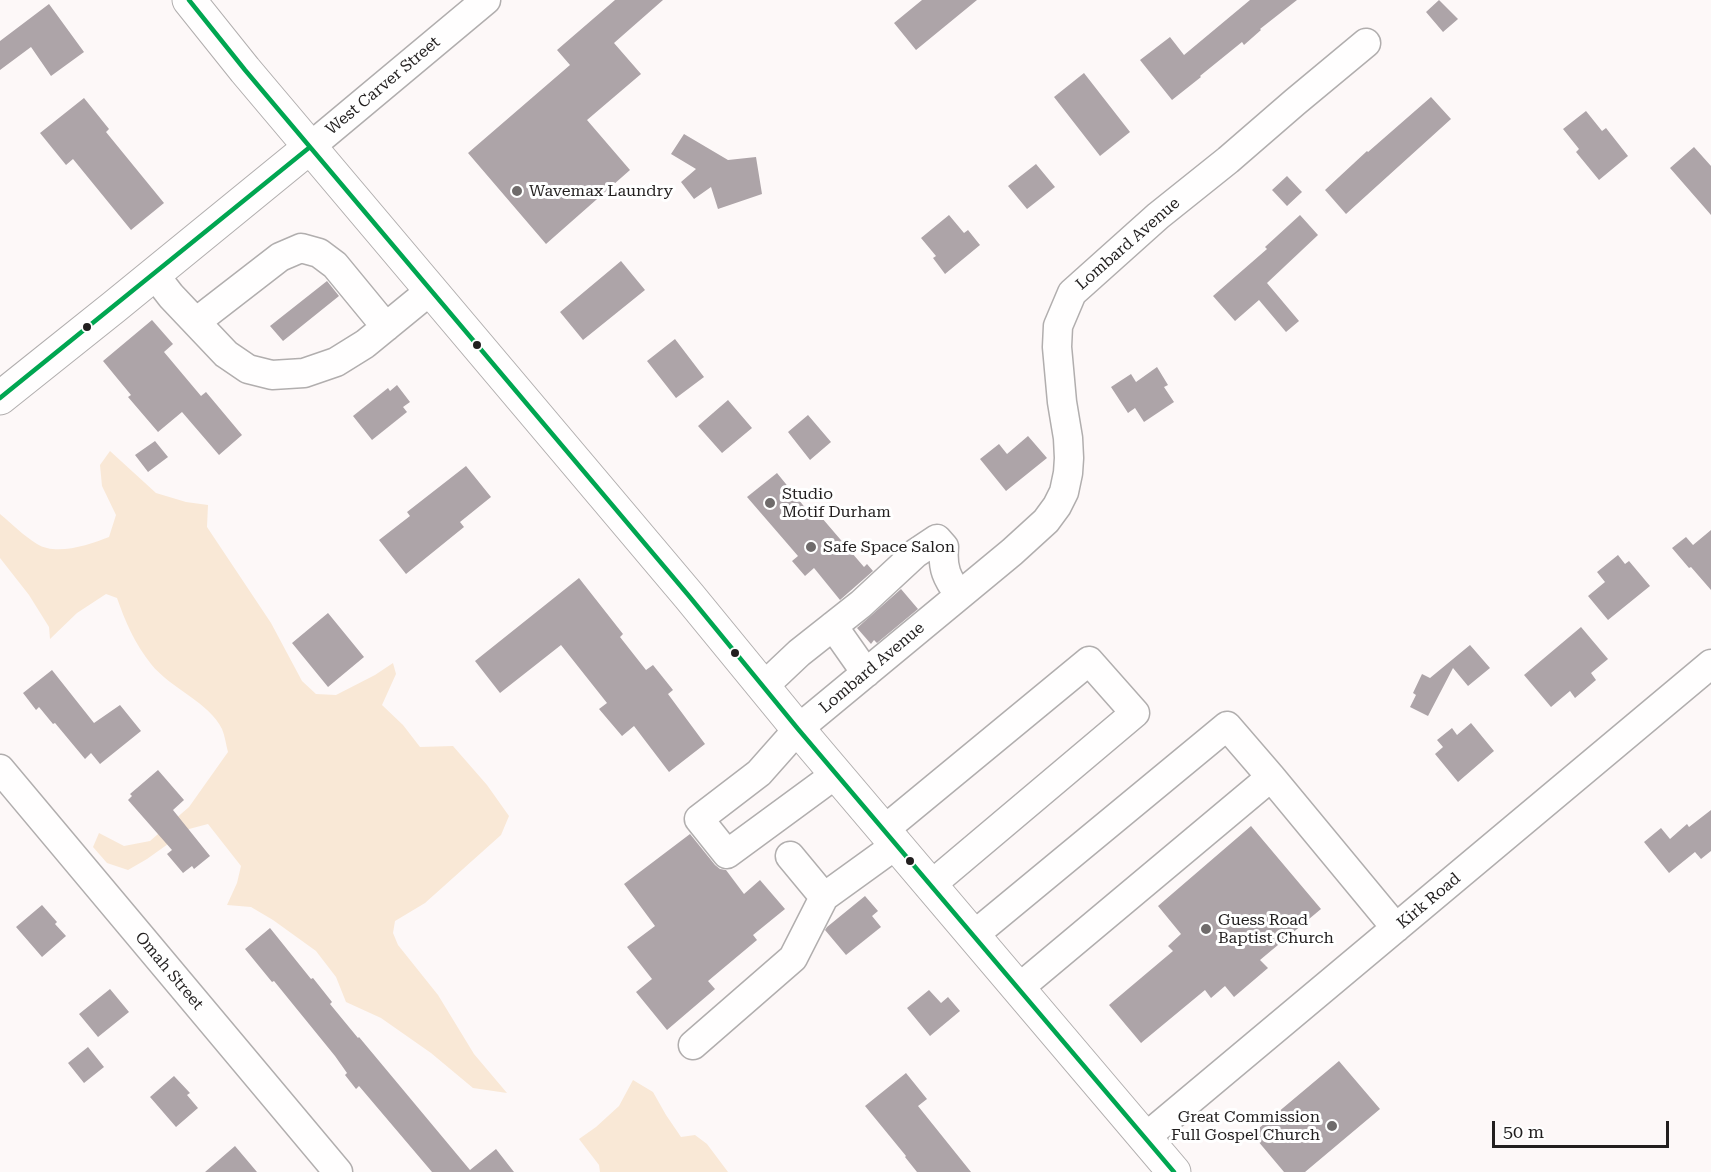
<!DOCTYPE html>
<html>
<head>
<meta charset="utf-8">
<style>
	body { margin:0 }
	#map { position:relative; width:1711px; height:1172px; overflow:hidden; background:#fdf8f8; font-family:"Roboto Serif",serif }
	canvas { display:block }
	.scale { position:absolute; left:1492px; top:1121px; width:177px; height:27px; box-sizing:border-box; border:3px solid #221f1f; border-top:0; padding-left:8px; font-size:18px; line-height:21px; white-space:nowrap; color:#221f1f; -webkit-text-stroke:4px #fff; paint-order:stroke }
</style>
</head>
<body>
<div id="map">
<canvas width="1711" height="1172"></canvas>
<div class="scale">50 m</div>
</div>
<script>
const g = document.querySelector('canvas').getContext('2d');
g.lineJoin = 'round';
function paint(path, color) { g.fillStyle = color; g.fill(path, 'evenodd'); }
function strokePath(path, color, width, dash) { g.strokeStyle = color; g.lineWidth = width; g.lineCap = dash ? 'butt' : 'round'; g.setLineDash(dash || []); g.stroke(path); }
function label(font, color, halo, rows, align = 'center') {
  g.font = font + ' "Roboto Serif",serif'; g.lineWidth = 6; g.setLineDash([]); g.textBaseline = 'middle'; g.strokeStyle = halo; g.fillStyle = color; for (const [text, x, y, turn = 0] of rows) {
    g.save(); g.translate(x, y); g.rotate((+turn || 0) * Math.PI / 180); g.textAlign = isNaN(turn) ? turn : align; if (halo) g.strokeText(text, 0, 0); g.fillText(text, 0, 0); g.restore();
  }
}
paint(new Path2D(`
	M 110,451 L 156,493 L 186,502 L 208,505 L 207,527 L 271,623 L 302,681 L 316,694 L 336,695 L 375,675 L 393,663 L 396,674 L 382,705 L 403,725 L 420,747 L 453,746 L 487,785 L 509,816 L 501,835 L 425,903 L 395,921 L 393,933 L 398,945 L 438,995 L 474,1054 L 507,1093 L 473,1088 L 431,1053 L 381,1018 L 346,1002 L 336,977 L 316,951 L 273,920 L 251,907 L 227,905 L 237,883 L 241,866 L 208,824 L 189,829 L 147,859 L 128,870 L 107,863 L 93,847 L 99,833 L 124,846 L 150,841 L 189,807 L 228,752 C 226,745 225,736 222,729 C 210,703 170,688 151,664 C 135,644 125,621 117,598 L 106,594 L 77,613 L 50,639 L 49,627 L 29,595 L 0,558 L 0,514 C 12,524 24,536 37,544 C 56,556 89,545 109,537 L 116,515 L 102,486 L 100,465 Z
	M 633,1080 L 653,1092 L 666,1115 L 681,1137 L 695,1135 L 707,1144 L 728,1172 L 600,1172 L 599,1165 L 579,1139 L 596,1127 L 619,1106 Z`), '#f9e8d6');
paint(new Path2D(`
	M 615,0 L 663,0 L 614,43 L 641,74 L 587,120 L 630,170 L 546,244 L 468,153 L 570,65 L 557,50 Z
	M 922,0 L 977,0 L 916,50 L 894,23 Z
	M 1250,0 L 1297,0 L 1260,29 L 1261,30 L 1244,45 L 1242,42 L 1200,76 L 1201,77 L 1172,100 L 1140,60 L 1170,37 L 1184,55 Z
	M 1439,0 L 1458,19 L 1443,32 L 1426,12 Z
	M 49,4 L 84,52 L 51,76 L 31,47 L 0,70 L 0,41 Z
	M 1084,73 L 1130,132 L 1100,156 L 1054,97 Z
	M 1431,97 L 1451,119 L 1346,214 L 1325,190 L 1367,151 L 1368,152 Z
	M 84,98 L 109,129 L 106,132 L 164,203 L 131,230 L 73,159 L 66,165 L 40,133 Z
	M 1586,111 L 1602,131 L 1606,128 L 1628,156 L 1599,180 L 1576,152 L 1579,149 L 1563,129 Z
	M 684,134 L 728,160 L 756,157 L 762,194 L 718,209 L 711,187 L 694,199 L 681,182 L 696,169 L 671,154 Z
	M 1694,147 L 1711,166 L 1711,215 L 1670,168 Z
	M 1036,164 L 1055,187 L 1027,209 L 1008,186 Z
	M 1287,176 L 1302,192 L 1287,206 L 1272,190 Z
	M 949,215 L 964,233 L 968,230 L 980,245 L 945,274 L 933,258 L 936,256 L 921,238 Z
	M 1300,215 L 1318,235 L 1267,283 L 1299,321 L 1286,332 L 1259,300 L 1235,321 L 1213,296 L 1267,249 L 1265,247 Z
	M 621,261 L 645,290 L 583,340 L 560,312 Z
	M 327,281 L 339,296 L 283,341 L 270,326 Z
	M 152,320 L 173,344 L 164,352 L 201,396 L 206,392 L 242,435 L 219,455 L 182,412 L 158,432 L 128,397 L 131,395 L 103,361 Z
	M 675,339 L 704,377 L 676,398 L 647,361 Z
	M 1157,367 L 1168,385 L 1164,387 L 1174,402 L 1144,422 L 1135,408 L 1128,413 L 1111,387 L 1131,374 L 1136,382 Z
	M 397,385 L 410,402 L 403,407 L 407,412 L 372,440 L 353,416 L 388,388 L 390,391 Z
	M 728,400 L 752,428 L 722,453 L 698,426 Z
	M 808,415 L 831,442 L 810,460 L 788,432 Z
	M 1028,436 L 1047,458 L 1006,491 L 980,459 L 999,444 L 1007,454 Z
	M 155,441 L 168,457 L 148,472 L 135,455 Z
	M 466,466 L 491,497 L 460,522 L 464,527 L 406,574 L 379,540 L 410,516 L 407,512 Z
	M 777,473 L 811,515 L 816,511 L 864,567 L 867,564 L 873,571 L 840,600 L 814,568 L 805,576 L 792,561 L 798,556 L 747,497 Z
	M 1711,530 L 1711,590 L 1691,567 L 1689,568 L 1672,548 L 1686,537 L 1693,545 Z
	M 1618,555 L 1625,564 L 1629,561 L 1650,586 L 1608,620 L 1588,596 L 1605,582 L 1597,572 Z
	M 579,578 L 623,634 L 620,637 L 646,670 L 653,665 L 673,690 L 668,694 L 705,744 L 669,772 L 634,726 L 622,736 L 599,709 L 607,703 L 561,645 L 500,693 L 475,661 Z
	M 901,589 L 918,609 L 877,643 L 874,640 L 871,644 L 857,628 Z
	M 328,613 L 364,657 L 328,687 L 292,643 Z
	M 1581,627 L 1608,659 L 1591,673 L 1596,680 L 1575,698 L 1570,691 L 1551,707 L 1524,675 Z
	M 1470,645 L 1490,668 L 1468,686 L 1453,668 L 1428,716 L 1410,707 L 1416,695 L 1413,693 L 1422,674 L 1430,678 Z
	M 52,670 L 94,723 L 120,705 L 141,731 L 100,764 L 91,753 L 85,759 L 55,723 L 53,724 L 39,707 L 36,710 L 23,693 Z
	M 1471,723 L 1494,751 L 1458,782 L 1435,754 L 1443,747 L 1437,740 L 1452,728 L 1457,735 Z
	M 158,770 L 184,800 L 173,810 L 210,856 L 194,869 L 192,866 L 183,873 L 167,854 L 172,850 L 128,800 L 132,796 L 130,794 Z
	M 1711,810 L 1711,851 L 1701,859 L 1695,852 L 1669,873 L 1644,842 L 1661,828 L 1670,839 L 1687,824 L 1689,827 Z
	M 1251,826 L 1321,909 L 1260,960 L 1268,968 L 1234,997 L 1225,986 L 1211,998 L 1205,990 L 1141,1043 L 1109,1005 L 1173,951 L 1168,946 L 1181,934 L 1158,906 Z
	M 690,834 L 715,865 L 720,869 L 726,870 L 744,894 L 760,880 L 785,909 L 753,935 L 757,940 L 708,981 L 715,989 L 667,1030 L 636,992 L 652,979 L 627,947 L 655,926 L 624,884 Z
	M 865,896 L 878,911 L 872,916 L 881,927 L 846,955 L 825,930 L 827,927 Z
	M 42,905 L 57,922 L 55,924 L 66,936 L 42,957 L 16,927 Z
	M 270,928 L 311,979 L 313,978 L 332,1002 L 330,1004 L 358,1038 L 359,1037 L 470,1170 L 496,1149 L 514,1172 L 432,1172 L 359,1086 L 356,1089 L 345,1075 L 347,1073 L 335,1056 L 274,981 L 272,982 L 245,949 Z
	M 110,989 L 129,1012 L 98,1037 L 79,1014 Z
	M 929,990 L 941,1003 L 948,997 L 960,1011 L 930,1036 L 907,1008 Z
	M 88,1047 L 104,1067 L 84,1083 L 68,1063 Z
	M 1339,1061 L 1380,1109 L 1305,1172 L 1284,1172 L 1252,1134 Z
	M 906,1073 L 927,1099 L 918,1106 L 971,1172 L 917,1172 L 905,1157 L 906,1156 L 865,1106 Z
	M 174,1076 L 190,1093 L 187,1095 L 198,1108 L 176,1127 L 150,1097 Z
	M 235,1146 L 257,1172 L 205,1172 Z`), '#ada4a8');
const minor = new Path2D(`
	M 310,147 L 486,0
	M 154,274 L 171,296 L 226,354 L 248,369 L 272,375 L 304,373 L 336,362 L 365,344 L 431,290
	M 196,322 L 280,257 L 301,248 L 319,253 L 335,265 L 386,327
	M 833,626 L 866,673
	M 763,687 L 799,653 L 861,604 L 916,553 L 937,539 L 944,547 C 942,569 947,578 959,595
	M 0,769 L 338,1172
	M 836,774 L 727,854 L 699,819 L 759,773 L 798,729 L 1012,552 L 1046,521 L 1057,506 L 1064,492 L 1068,473 L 1069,458 L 1068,438 L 1062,402 L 1057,347 L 1058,326 L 1072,293 L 1158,216 L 1228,160 L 1295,102 L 1366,43
	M 1271,777 L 1396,928
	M 884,830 L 1089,661 L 1135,713 L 931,885
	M 790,856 L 824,897 L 896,845
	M 974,935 L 1227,726 L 1271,777 L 1019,988
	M 693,1045 L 793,958 L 824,897
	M 1146,1137 L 1711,664`);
const major = new Path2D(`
	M 189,0 L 245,70 L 689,596 L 798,729 L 1174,1172
	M 0,398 L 114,307 L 310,147`);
strokePath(minor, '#b1aeae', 31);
strokePath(major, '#b1aeae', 35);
strokePath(minor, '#fffefe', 28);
strokePath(major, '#fffefe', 33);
strokePath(new Path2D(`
	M 189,0 L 245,70 L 689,596 L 798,729 L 1174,1172
	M 0,398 L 310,147`), '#00a651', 4.5);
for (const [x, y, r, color] of [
	[517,191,6,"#6f6b6b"],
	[87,327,5,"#221f1f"],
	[477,345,5,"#221f1f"],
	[770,503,6,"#6f6b6b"],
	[811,547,6,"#6f6b6b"],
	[735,653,5,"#221f1f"],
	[910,861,5,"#221f1f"],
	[1206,929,6,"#6f6b6b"],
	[1332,1126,6,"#6f6b6b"]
]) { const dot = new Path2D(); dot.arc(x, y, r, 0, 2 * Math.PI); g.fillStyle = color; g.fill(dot); strokePath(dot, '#fff', 2); }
label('16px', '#221f1f', '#fff', [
	["West Carver Street",383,86,-40],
	["Lombard Avenue",1128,244,-41],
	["Lombard Avenue",872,668,-40],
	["Kirk Road",1429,901,-40],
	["Omah Street",169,971,50]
]);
label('16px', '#221f1f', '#fff', [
	["Wavemax Laundry",529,191],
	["Studio",782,494],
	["Motif Durham",782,512],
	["Safe Space Salon",823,547],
	["Guess Road",1218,920],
	["Baptist Church",1218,938],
	["Great Commission",1320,1117,"right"],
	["Full Gospel Church",1320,1135,"right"]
], 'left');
</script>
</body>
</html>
